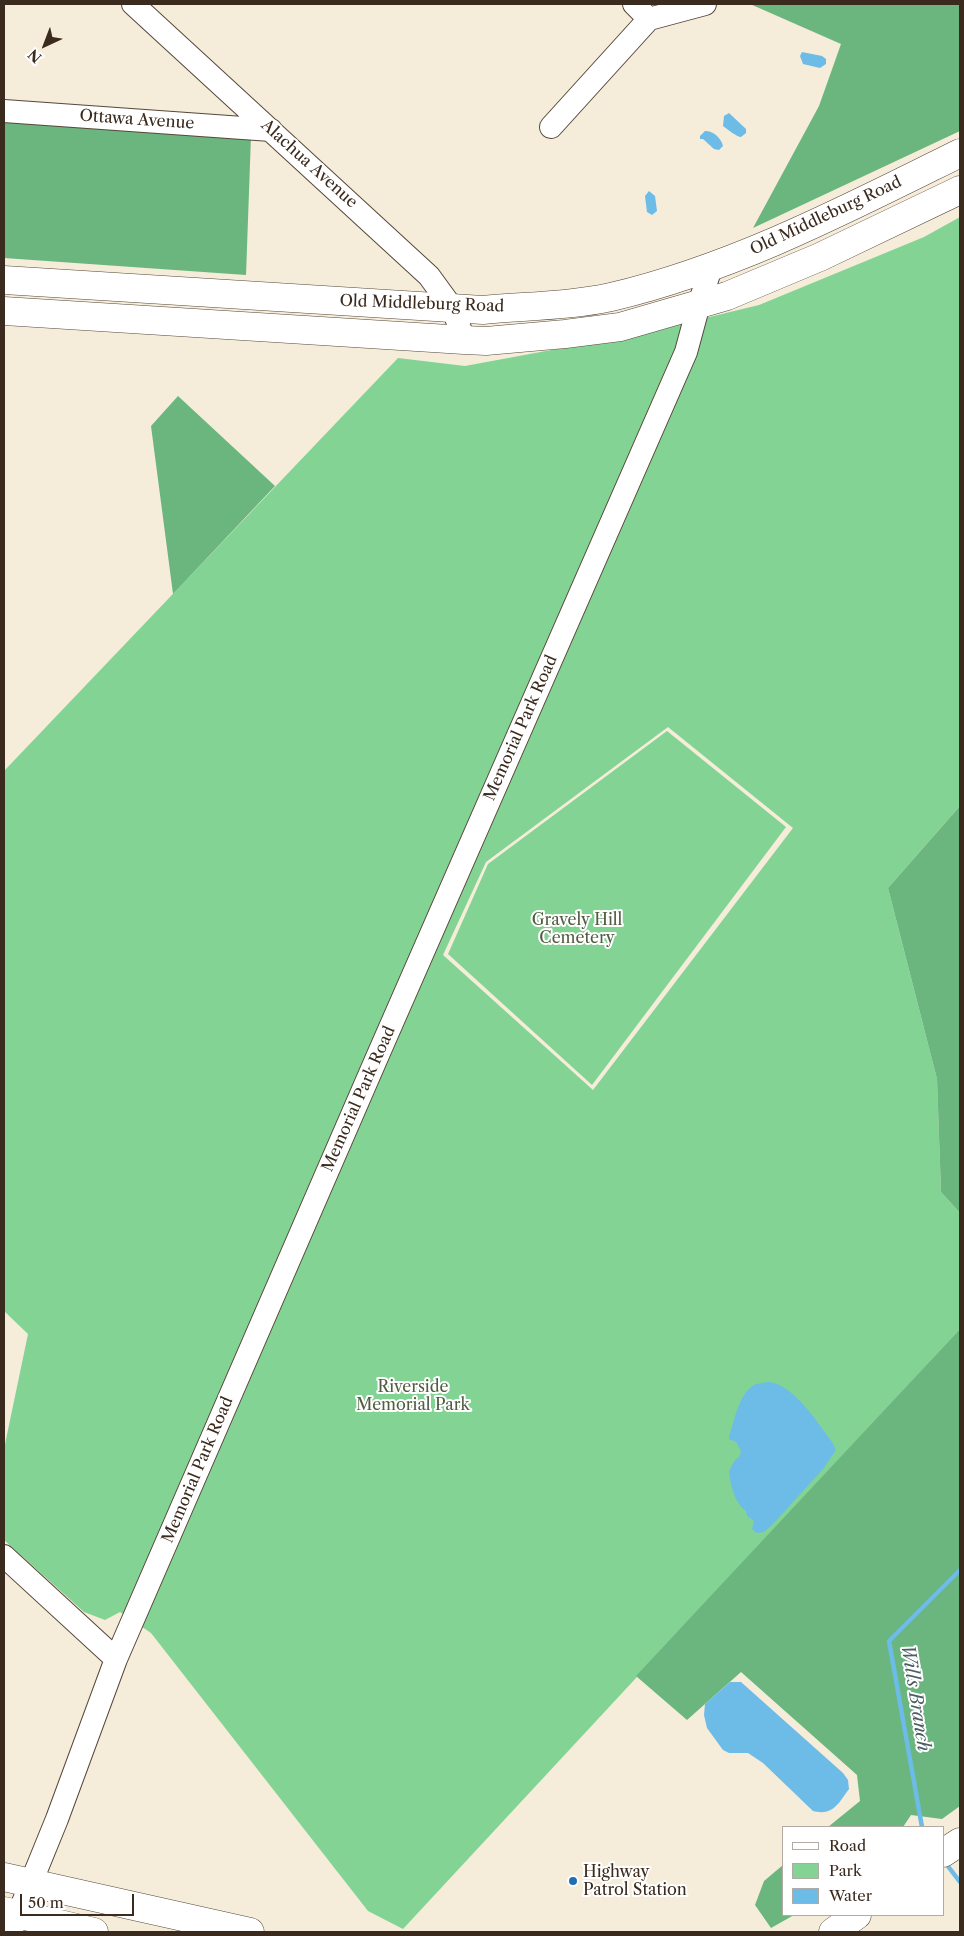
<!DOCTYPE html>
<html>
<head>
<meta charset="utf-8">
<style>
	body { margin:0 }
	#map { position:relative; width:964px; height:1936px; overflow:hidden; background:#f5ecd9; font-family:"Libre Caslon Text",serif }
	canvas { display:block }
	.frame { position:absolute; inset:0; border:5px solid #3b2a1e; pointer-events:none }
	.legend { position:absolute; left:782px; top:1826px; width:162px; height:90px; box-sizing:border-box; background:#fff; border:1px solid #b1aaa5; margin:0; padding:6px 9px; list-style:none; font-size:15px; color:#3b2a1e }
	.legend li { display:flex; align-items:center; gap:10px; height:25px }
	.legend b { width:25px; border:1px solid #b1aaa5 }
	.north { position:absolute; left:20px; top:20px; width:50px; height:50px; -webkit-text-stroke:4px #fff; paint-order:stroke; rotate:223deg; font-size:14px; font-weight:700; line-height:20px; text-align:center; color:#3b2a1e }
	.north::after { content:''; display:block; margin:auto; width:18px; height:22px; background:#3b2a1e; clip-path:polygon(50% 0,100% 100%,50% 72%,0 100%) }
	.scale { position:absolute; left:20px; top:1894px; width:114px; height:22px; box-sizing:border-box; border:2px solid #3b2a1e; border-top:0; padding-left:6px; font-size:15px; line-height:18px; white-space:nowrap; color:#3b2a1e; -webkit-text-stroke:4px #fff; paint-order:stroke }
</style>
</head>
<body>
<div id="map">
<canvas width="964" height="1936"></canvas>
<div class="frame"></div>
<ul class="legend">
<li><b style="height:6px;background:#fff"></b>Road</li>
<li><b style="height:14px;background:#83d494"></b>Park</li>
<li><b style="height:14px;background:#6dbbe7"></b>Water</li>
</ul>
<div class="north">N</div>
<div class="scale">50 m</div>
</div>
<script>
const g = document.querySelector('canvas').getContext('2d');
g.lineJoin = 'round';
function paint(path, color) { g.fillStyle = color; g.fill(path, 'evenodd'); }
function strokePath(path, color, width, dash) { g.strokeStyle = color; g.lineWidth = width; g.lineCap = dash ? 'butt' : 'round'; g.setLineDash(dash || []); g.stroke(path); }
function label(font, color, halo, rows, align = 'center') {
  g.font = font + ' "Libre Caslon Text",serif'; g.lineWidth = 4; g.setLineDash([]); g.textBaseline = 'middle'; g.strokeStyle = halo; g.fillStyle = color; for (const [text, x, y, turn = 0] of rows) {
    g.save(); g.translate(x, y); g.rotate((+turn || 0) * Math.PI / 180); g.textAlign = isNaN(turn) ? turn : align; if (halo) g.strokeText(text, 0, 0); g.fillText(text, 0, 0); g.restore();
  }
}
paint(new Path2D(`
	M 960,217 L 960,806 L 888,888 L 937,1079 L 941,1192 L 960,1213 L 960,1329 L 403,1929 L 368,1911 L 151,1633 L 120,1612 L 105,1620 L 84,1612 L 4,1540 L 4,1449 L 28,1334 L 4,1311 L 4,771 L 398,358 L 465,366 L 643,333 L 759,305 L 924,237 ZM 668,727 L 793,828 L 593,1090 L 443,955 L 486,862 Z
	M 667,731 L 786,827 L 592,1085 L 448,954 L 488,864 Z`), '#83d494');
paint(new Path2D(`
	M 750,4 L 960,4 L 960,131 L 753,228 L 819,106 L 841,44 Z
	M 4,118 L 251,136 L 246,275 L 4,258 Z
	M 178,396 L 275,486 L 173,594 L 151,426 Z
	M 960,806 L 960,1213 L 941,1192 L 937,1079 L 888,888 Z
	M 960,1329 L 960,1806 L 942,1819 L 911,1815 L 903,1827 L 828,1827 L 860,1801 L 857,1775 L 741,1672 L 687,1720 L 636,1676 Z
	M 783,1865 L 783,1915 L 794,1915 L 771,1928 L 755,1905 L 764,1881 Z`), '#6ab67e');
paint(new Path2D(`
	M 802,52 L 822,56 L 826,59 L 826,64 L 820,68 L 803,64 L 800,56 Z
	M 729,113 L 746,129 L 746,133 L 741,137 C 737,137 727,129 723,126 L 724,116 Z
	M 705,131 C 713,130 722,139 723,146 L 719,150 L 714,149 L 703,139 L 700,139 L 700,136 Z
	M 649,191 L 655,196 L 657,211 L 652,215 L 647,212 L 645,196 Z
	M 769,1382 C 794,1385 817,1422 832,1442 L 836,1450 L 823,1469 L 773,1524 L 764,1532 L 757,1533 L 752,1529 L 754,1521 L 747,1516 L 746,1511 C 735,1504 730,1483 729,1471 L 735,1460 L 739,1457 L 741,1451 L 736,1442 L 729,1439 L 729,1437 C 734,1422 739,1393 754,1385 C 758,1383 764,1383 769,1382 Z
	M 730,1682 L 741,1682 L 843,1773 L 848,1780 L 849,1789 C 838,1804 833,1816 813,1811 L 763,1763 L 748,1753 L 729,1753 L 723,1750 L 707,1728 L 704,1715 L 705,1704 Z`), '#6dbbe7');
strokePath(new Path2D(`
	M 922,1827 L 889,1641 L 960,1570
	M 944,1861 L 960,1882`), '#6dbbe7', 4.5);
const minor = new Path2D(`
	M 133,4 L 429,276 L 453,309 L 464,340
	M 634,4 L 649,19
	M 649,19 L 705,4
	M 4,111 L 271,130
	M 551,127 L 649,19
	M 4,1556 L 116,1659
	M 11,1932 L 57,1819 L 116,1659 L 378,1055 L 686,352 L 699,304 L 711,268`);
const major = new Path2D(`
	M 4,280 L 483,310 C 525,306 570,306 611,297 C 734,268 847,209 960,153
	M 4,311 L 464,340 L 486,341 L 565,334 L 620,327 L 727,296 L 820,257 L 960,190
	M 4,1877 L 250,1932
	M 4,1911 L 94,1932`);
const highway = new Path2D(`
	M 943,1853 L 960,1842
	M 833,1932 L 857,1915`);
strokePath(minor, '#57473a', 24);
strokePath(major, '#57473a', 29);
strokePath(highway, '#57473a', 29);
strokePath(minor, '#fff', 22);
strokePath(major, '#fff', 28);
strokePath(highway, '#fff', 28);
for (const [x, y, r, color] of [
	[573,1881,5,"#1f6fb2"]
]) { const dot = new Path2D(); dot.arc(x, y, r, 0, 2 * Math.PI); g.fillStyle = color; g.fill(dot); strokePath(dot, '#fff', 2); }
label('16px', '#3b2a1e', '#fff', [
	["Ottawa Avenue",137,120,4],
	["Alachua Avenue",309,164,42],
	["Old Middleburg Road",826,216,-25],
	["Old Middleburg Road",422,304,2],
	["Memorial Park Road",521,728,-66],
	["Memorial Park Road",359,1099,-66],
	["Memorial Park Road",198,1470,-67]
]);
label('16px', '#515d41', '#fff', [
	["Gravely Hill",577,920],
	["Cemetery",577,938],
	["Riverside",413,1387],
	["Memorial Park",413,1405]
]);
label('16px', '#3b2a1e', '#fff', [
	["Highway",583,1872],
	["Patrol Station",583,1890]
], 'left');
label('italic 18px', '#4c5d64', '#fff', [
	["Wills Branch",915,1698,81]
]);
</script>
</body>
</html>
